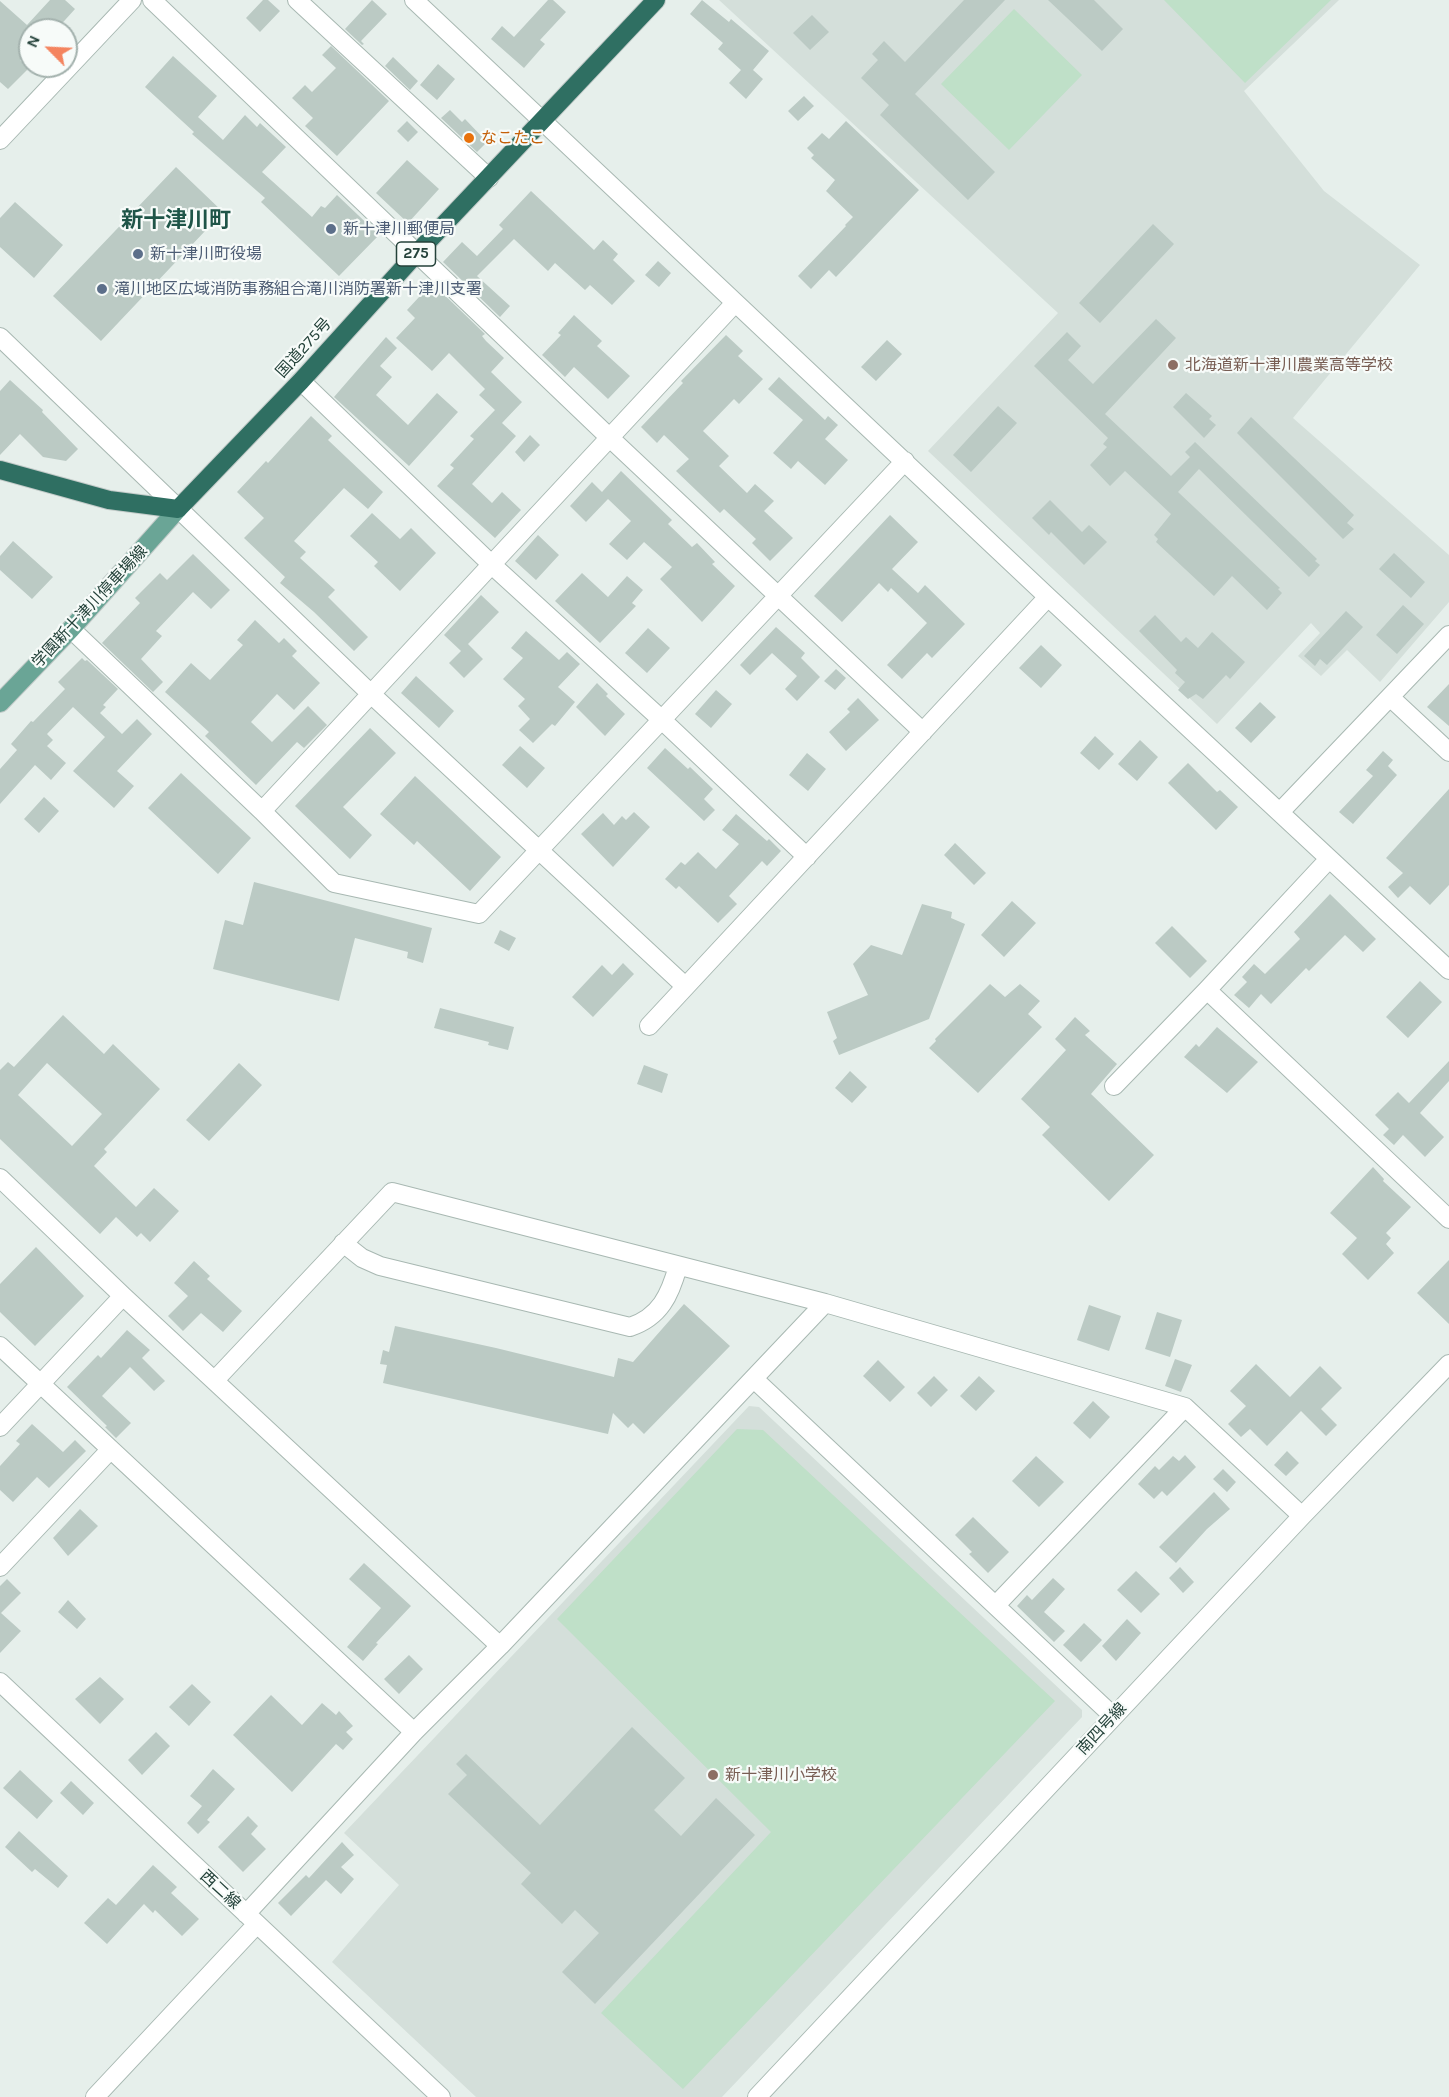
<!DOCTYPE html>
<html>
<head>
<meta charset="utf-8">
<style>
	body { margin:0 }
	#map { position:relative; width:1449px; height:2097px; overflow:hidden; background:#e6efeb; font-family:Karla,sans-serif }
	canvas { display:block }
	.north { position:absolute; left:18px; top:18px; width:60px; height:60px; box-sizing:border-box; background:#f7fbf9; border:2px solid #a3b1ad; border-radius:50%; rotate:294deg; font-size:16px; font-weight:700; line-height:24px; text-align:center; color:#24423a }
	.north::after { content:''; display:block; margin:auto; width:21px; height:27px; background:#f4845f; clip-path:polygon(50% 0,100% 100%,50% 72%,0 100%) }
</style>
</head>
<body>
<div id="map">
<canvas width="1449" height="2097"></canvas>
<div class="north">N</div>
</div>
<script>
const g = document.querySelector('canvas').getContext('2d');
g.lineJoin = 'round';
function paint(path, color) { g.fillStyle = color; g.fill(path, 'evenodd'); }
function strokePath(path, color, width, dash) { g.strokeStyle = color; g.lineWidth = width; g.lineCap = dash ? 'butt' : 'round'; g.setLineDash(dash || []); g.stroke(path); }
function label(font, color, halo, rows, align = 'center') {
  g.font = font + ' Karla,"Noto Sans JP",sans-serif'; g.lineWidth = 4.5; g.setLineDash([]); g.textBaseline = 'middle'; g.strokeStyle = halo; g.fillStyle = color; for (const [text, x, y, turn = 0] of rows) {
    g.save(); g.translate(x, y); g.rotate((+turn || 0) * Math.PI / 180); g.textAlign = isNaN(turn) ? turn : align; if (halo) g.strokeText(text, 0, 0); g.fillText(text, 0, 0); g.restore();
  }
}
paint(new Path2D(`
	M 719,0 L 1339,0 L 1244,91 L 1324,191 L 1420,265 L 1293,418 L 1449,555 L 1449,602 L 1380,682 L 1347,650 L 1321,676 L 1298,656 L 1320,633 L 1311,623 L 1217,724 L 928,451 L 1058,313 Z
	M 749,1406 L 759,1407 L 1082,1710 L 1082,1717 L 722,2097 L 476,2097 L 332,1962 L 399,1885 L 344,1833 Z`), '#d4dfda');
paint(new Path2D(`
	M 1164,0 L 1331,0 L 1245,83 Z
	M 1014,9 L 1082,75 L 1009,150 L 941,84 Z
	M 737,1429 L 763,1430 L 1055,1701 L 683,2089 L 601,2013 L 771,1832 L 557,1619 Z`), '#bfe0c8');
paint(new Path2D(`
	M 50,0 L 65,0 L 75,9 L 56,30 L 30,30 L 30,49 L 20,60 L 29,68 L 8,89 L 0,82 L 0,1 L 27,25 Z
	M 263,0 L 268,0 L 280,11 L 260,32 L 246,18 Z
	M 372,0 L 387,14 L 361,41 L 364,44 L 362,45 L 345,29 Z
	M 548,0 L 553,0 L 566,12 L 540,40 L 545,44 L 524,68 L 491,39 L 502,26 L 514,37 Z
	M 702,0 L 729,22 L 731,19 L 769,51 L 753,70 L 763,79 L 746,99 L 729,83 L 741,70 L 718,49 L 723,43 L 690,14 Z
	M 964,0 L 1005,0 L 915,94 L 995,172 L 968,200 L 880,115 L 889,105 L 861,78 L 878,60 L 872,54 L 884,41 L 905,62 Z
	M 1048,0 L 1094,0 L 1123,29 L 1102,51 Z
	M 812,15 L 829,32 L 810,50 L 793,33 Z
	M 331,46 L 389,101 L 337,156 L 305,126 L 313,118 L 292,98 L 305,85 L 312,92 L 336,68 L 322,55 Z
	M 173,56 L 217,96 L 198,117 L 223,140 L 245,115 L 257,127 L 260,123 L 286,147 L 262,172 L 312,217 L 321,206 L 325,208 L 337,195 L 379,235 L 339,276 L 261,202 L 265,198 L 192,134 L 194,132 L 145,87 Z
	M 393,57 L 418,81 L 410,90 L 385,66 Z
	M 438,64 L 455,79 L 437,100 L 420,85 Z
	M 804,96 L 814,106 L 798,121 L 788,111 Z
	M 450,110 L 462,122 L 465,119 L 487,142 L 477,152 L 441,118 Z
	M 407,121 L 418,132 L 408,142 L 397,131 Z
	M 846,121 L 919,190 L 836,277 L 829,270 L 811,289 L 798,276 L 846,226 L 845,225 L 853,217 L 826,191 L 835,180 L 811,158 L 814,155 L 807,148 L 822,133 L 829,139 Z
	M 407,160 L 439,189 L 408,223 L 376,193 Z
	M 176,167 L 223,212 L 101,341 L 53,296 Z
	M 531,191 L 594,250 L 603,240 L 618,254 L 613,260 L 635,281 L 612,305 L 590,285 L 585,290 L 555,263 L 548,271 L 514,239 L 477,276 L 510,306 L 500,317 L 443,262 L 462,242 L 477,256 L 503,229 L 499,225 Z
	M 15,202 L 63,245 L 34,278 L 0,247 L 0,218 Z
	M 1153,224 L 1174,244 L 1100,323 L 1079,303 Z
	M 658,261 L 671,273 L 659,287 L 645,275 Z
	M 432,283 L 485,334 L 482,336 L 486,341 L 504,358 L 491,372 L 522,402 L 502,423 L 516,436 L 472,484 L 492,503 L 502,492 L 521,510 L 495,538 L 437,486 L 454,468 L 450,465 L 474,439 L 470,436 L 495,410 L 479,395 L 485,389 L 449,353 L 432,371 L 396,338 L 415,318 L 407,310 Z
	M 574,315 L 602,341 L 597,346 L 630,376 L 608,399 L 574,367 L 565,377 L 542,355 L 561,335 L 558,333 Z
	M 1156,319 L 1176,338 L 1105,414 L 1171,476 L 1190,457 L 1185,452 L 1195,442 L 1317,559 L 1315,561 L 1320,565 L 1309,577 L 1199,469 L 1178,492 L 1280,588 L 1278,589 L 1282,593 L 1267,610 L 1232,576 L 1214,596 L 1156,542 L 1158,539 L 1154,535 L 1171,514 L 1125,471 L 1110,486 L 1090,465 L 1107,447 L 1103,444 L 1108,438 L 1034,366 L 1067,332 L 1081,346 L 1068,360 L 1093,384 Z
	M 726,335 L 743,351 L 738,356 L 763,379 L 739,404 L 734,399 L 703,431 L 729,456 L 719,466 L 747,493 L 755,484 L 774,501 L 764,511 L 793,538 L 770,561 L 752,543 L 756,539 L 724,509 L 720,513 L 676,471 L 689,459 L 664,435 L 657,443 L 641,427 L 683,383 L 681,381 Z
	M 386,337 L 397,348 L 380,366 L 392,377 L 376,395 L 408,425 L 437,393 L 458,412 L 409,466 L 334,397 Z
	M 887,340 L 902,354 L 876,381 L 861,367 Z
	M 779,377 L 825,420 L 828,416 L 838,425 L 825,439 L 848,460 L 825,485 L 798,461 L 791,469 L 773,453 L 803,420 L 768,389 Z
	M 10,380 L 43,410 L 42,412 L 78,449 L 66,461 L 43,457 L 20,434 L 0,455 L 0,391 Z
	M 1186,393 L 1212,416 L 1209,419 L 1216,425 L 1204,438 L 1173,407 Z
	M 998,406 L 1017,423 L 971,472 L 953,455 Z
	M 311,416 L 332,436 L 328,440 L 383,492 L 368,509 L 344,488 L 294,541 L 306,552 L 300,558 L 335,590 L 328,597 L 368,637 L 354,651 L 314,612 L 280,583 L 285,577 L 244,538 L 264,518 L 237,492 L 266,461 L 268,463 Z
	M 1251,417 L 1354,515 L 1347,523 L 1354,529 L 1343,539 L 1237,433 Z
	M 530,435 L 540,445 L 524,462 L 515,452 Z
	M 621,471 L 672,520 L 668,524 L 692,547 L 697,543 L 715,562 L 712,564 L 735,586 L 702,622 L 660,579 L 672,567 L 644,542 L 627,560 L 609,544 L 631,521 L 608,499 L 586,522 L 570,506 L 592,482 L 602,492 Z
	M 1050,500 L 1082,532 L 1089,525 L 1107,542 L 1084,565 L 1051,532 L 1049,535 L 1032,518 Z
	M 372,513 L 400,539 L 411,528 L 436,553 L 400,591 L 374,566 L 378,562 L 350,536 Z
	M 890,515 L 918,542 L 892,569 L 918,593 L 925,585 L 965,624 L 932,658 L 927,653 L 902,679 L 887,665 L 927,623 L 891,588 L 888,592 L 879,583 L 842,622 L 814,596 Z
	M 538,535 L 559,555 L 536,580 L 515,561 Z
	M 13,541 L 53,577 L 32,599 L 0,570 L 0,556 Z
	M 1394,553 L 1425,582 L 1411,598 L 1379,569 Z
	M 193,554 L 230,590 L 211,609 L 193,592 L 156,631 L 162,636 L 141,659 L 163,682 L 153,692 L 102,643 L 140,603 L 135,598 L 160,573 L 167,580 Z
	M 582,573 L 608,597 L 627,576 L 643,590 L 632,603 L 636,606 L 600,643 L 555,601 Z
	M 481,595 L 499,612 L 468,644 L 483,659 L 464,678 L 449,663 L 461,651 L 444,635 Z
	M 1403,605 L 1424,624 L 1397,654 L 1376,635 Z
	M 1346,611 L 1363,627 L 1327,665 L 1320,659 L 1315,666 L 1304,656 Z
	M 1155,615 L 1181,642 L 1186,637 L 1198,648 L 1212,632 L 1245,662 L 1230,679 L 1226,675 L 1203,699 L 1196,694 L 1188,699 L 1178,690 L 1185,682 L 1175,673 L 1177,670 L 1139,631 Z
	M 255,620 L 279,643 L 284,638 L 297,651 L 292,656 L 320,683 L 294,710 L 277,694 L 251,722 L 272,742 L 308,706 L 327,725 L 304,748 L 297,742 L 256,785 L 205,736 L 209,732 L 165,692 L 191,663 L 210,680 L 243,645 L 237,640 Z
	M 776,627 L 805,653 L 801,658 L 820,677 L 797,701 L 785,689 L 797,676 L 772,653 L 750,675 L 740,665 Z
	M 648,628 L 670,648 L 647,673 L 625,653 Z
	M 526,631 L 559,660 L 567,652 L 580,664 L 558,687 L 575,702 L 555,726 L 552,724 L 533,743 L 519,730 L 530,719 L 518,706 L 525,699 L 503,679 L 523,658 L 511,648 Z
	M 1041,645 L 1062,665 L 1041,688 L 1019,668 Z
	M 82,658 L 85,661 L 87,660 L 118,689 L 103,705 L 106,707 L 100,713 L 122,734 L 137,719 L 152,734 L 117,771 L 134,786 L 114,808 L 73,771 L 105,737 L 73,707 L 47,734 L 53,740 L 47,746 L 66,763 L 51,780 L 35,765 L 0,804 L 0,769 L 17,750 L 11,744 L 31,721 L 33,722 L 65,689 L 58,682 Z
	M 836,669 L 846,678 L 835,690 L 824,681 Z
	M 416,676 L 454,711 L 439,728 L 401,693 Z
	M 597,683 L 608,694 L 606,696 L 625,714 L 605,736 L 576,707 Z
	M 1449,684 L 1449,726 L 1427,707 Z
	M 716,690 L 732,704 L 711,728 L 695,714 Z
	M 858,698 L 879,720 L 846,751 L 829,732 L 850,712 L 847,709 Z
	M 1260,702 L 1276,717 L 1251,743 L 1235,728 Z
	M 370,728 L 396,753 L 343,807 L 372,835 L 350,859 L 295,806 Z
	M 1095,736 L 1114,754 L 1099,770 L 1080,753 Z
	M 1140,740 L 1158,757 L 1137,781 L 1118,764 Z
	M 520,746 L 545,768 L 527,788 L 502,765 Z
	M 665,748 L 688,769 L 690,767 L 713,789 L 704,799 L 715,810 L 704,821 L 647,768 Z
	M 1383,751 L 1393,760 L 1388,766 L 1397,775 L 1353,824 L 1339,812 L 1373,776 L 1366,770 Z
	M 807,753 L 826,769 L 808,791 L 789,775 Z
	M 1188,763 L 1217,792 L 1220,790 L 1238,807 L 1216,830 L 1168,783 Z
	M 181,773 L 251,838 L 218,874 L 148,808 Z
	M 415,776 L 501,857 L 470,891 L 417,841 L 414,845 L 380,814 Z
	M 1449,789 L 1449,885 L 1430,905 L 1410,886 L 1398,898 L 1388,887 L 1403,873 L 1386,858 Z
	M 44,797 L 59,811 L 39,833 L 24,819 Z
	M 634,812 L 650,827 L 613,867 L 581,834 L 603,813 L 614,825 L 622,816 L 626,820 Z
	M 736,814 L 767,841 L 769,839 L 781,851 L 767,866 L 762,861 L 729,896 L 737,904 L 718,923 L 679,886 L 676,889 L 665,879 L 681,862 L 685,865 L 698,852 L 716,869 L 739,844 L 722,830 Z
	M 955,843 L 986,873 L 974,885 L 944,855 Z
	M 254,882 L 432,928 L 423,963 L 407,958 L 408,952 L 355,938 L 339,1001 L 213,969 L 225,920 L 243,925 Z
	M 1330,894 L 1376,939 L 1363,952 L 1345,935 L 1309,971 L 1306,968 L 1271,1004 L 1261,994 L 1249,1008 L 1234,995 L 1247,982 L 1242,977 L 1254,964 L 1265,974 L 1300,939 L 1294,932 Z
	M 1012,901 L 1036,923 L 1004,957 L 981,935 Z
	M 922,904 L 952,912 L 951,918 L 965,924 L 929,1019 L 839,1055 L 833,1041 L 837,1038 L 827,1012 L 868,995 L 853,964 L 871,945 L 902,955 Z
	M 1172,926 L 1207,961 L 1190,978 L 1155,943 Z
	M 500,930 L 516,938 L 509,951 L 494,943 Z
	M 623,963 L 634,974 L 593,1017 L 572,997 L 602,965 L 612,975 Z
	M 1420,981 L 1442,1002 L 1408,1038 L 1386,1017 Z
	M 990,984 L 1005,997 L 1020,984 L 1040,1001 L 1028,1014 L 1042,1027 L 978,1093 L 929,1048 L 936,1041 L 935,1039 Z
	M 440,1008 L 514,1027 L 508,1050 L 488,1045 L 489,1042 L 434,1028 Z
	M 63,1015 L 104,1054 L 113,1044 L 160,1089 L 104,1149 L 107,1152 L 94,1166 L 136,1207 L 154,1188 L 179,1211 L 150,1242 L 141,1233 L 137,1237 L 116,1217 L 100,1234 L 0,1139 L 0,1070 L 8,1062 L 14,1067 ZM 47,1063 L 102,1114 L 72,1146 L 18,1095 Z
	M 1075,1017 L 1090,1031 L 1085,1035 L 1117,1064 L 1091,1094 L 1154,1155 L 1109,1201 L 1042,1135 L 1050,1127 L 1021,1099 L 1066,1050 L 1055,1039 Z
	M 1217,1027 L 1258,1062 L 1227,1093 L 1184,1057 L 1196,1044 L 1199,1047 Z
	M 1449,1061 L 1449,1081 L 1420,1113 L 1444,1137 L 1425,1157 L 1403,1135 L 1394,1145 L 1383,1135 L 1389,1129 L 1375,1115 L 1398,1092 L 1409,1103 Z
	M 239,1063 L 262,1085 L 209,1141 L 186,1120 Z
	M 644,1065 L 668,1074 L 662,1093 L 637,1084 Z
	M 850,1071 L 867,1087 L 852,1103 L 835,1088 Z
	M 1373,1167 L 1384,1179 L 1383,1181 L 1411,1207 L 1386,1233 L 1391,1238 L 1386,1244 L 1394,1253 L 1368,1280 L 1342,1254 L 1357,1238 L 1330,1213 Z
	M 36,1247 L 84,1296 L 35,1346 L 0,1312 L 0,1284 Z
	M 1449,1260 L 1449,1324 L 1417,1293 Z
	M 194,1261 L 210,1276 L 207,1279 L 242,1311 L 223,1332 L 201,1313 L 183,1331 L 168,1316 L 188,1296 L 174,1283 Z
	M 684,1304 L 730,1346 L 644,1434 L 633,1423 L 628,1428 L 613,1413 L 608,1434 L 383,1383 L 387,1365 L 380,1364 L 383,1350 L 389,1352 L 395,1326 L 496,1348 L 614,1377 L 618,1358 L 633,1362 Z
	M 1089,1305 L 1121,1316 L 1109,1351 L 1077,1340 Z
	M 1157,1312 L 1182,1320 L 1170,1357 L 1145,1349 Z
	M 127,1330 L 150,1350 L 142,1358 L 165,1381 L 154,1391 L 130,1367 L 102,1396 L 131,1423 L 116,1438 L 105,1427 L 107,1426 L 67,1387 L 98,1355 L 101,1358 Z
	M 1175,1359 L 1192,1365 L 1181,1392 L 1165,1386 Z
	M 878,1360 L 905,1387 L 890,1402 L 863,1376 Z
	M 1256,1364 L 1290,1397 L 1320,1366 L 1342,1388 L 1321,1409 L 1337,1425 L 1326,1436 L 1301,1411 L 1267,1446 L 1250,1429 L 1241,1437 L 1228,1424 L 1246,1406 L 1230,1391 Z
	M 934,1376 L 948,1390 L 931,1407 L 917,1393 Z
	M 979,1376 L 995,1391 L 976,1411 L 960,1396 Z
	M 1093,1401 L 1110,1417 L 1090,1439 L 1073,1423 Z
	M 32,1424 L 63,1452 L 75,1440 L 86,1451 L 49,1488 L 37,1477 L 13,1502 L 0,1490 L 0,1466 L 20,1444 L 16,1441 Z
	M 1287,1451 L 1299,1463 L 1286,1476 L 1274,1465 Z
	M 1185,1455 L 1196,1467 L 1167,1496 L 1162,1491 L 1154,1499 L 1138,1484 L 1155,1466 L 1159,1470 L 1173,1456 L 1179,1461 Z
	M 1036,1456 L 1064,1482 L 1039,1507 L 1012,1481 Z
	M 1223,1469 L 1236,1482 L 1227,1492 L 1213,1479 Z
	M 1214,1492 L 1230,1509 L 1207,1529 L 1176,1563 L 1159,1547 Z
	M 80,1509 L 98,1526 L 68,1556 L 53,1538 Z
	M 973,1517 L 1009,1552 L 988,1573 L 969,1554 L 972,1552 L 955,1535 Z
	M 364,1563 L 411,1606 L 376,1643 L 378,1644 L 363,1661 L 347,1647 L 381,1608 L 349,1579 Z
	M 1180,1567 L 1194,1582 L 1183,1593 L 1169,1578 Z
	M 1136,1571 L 1160,1594 L 1141,1613 L 1117,1590 Z
	M 1053,1578 L 1065,1589 L 1044,1612 L 1065,1631 L 1054,1642 L 1017,1606 L 1027,1595 L 1032,1600 Z
	M 7,1579 L 21,1593 L 1,1613 L 21,1631 L 0,1653 L 0,1586 Z
	M 68,1600 L 86,1619 L 77,1629 L 58,1612 Z
	M 1127,1619 L 1141,1633 L 1116,1661 L 1102,1646 Z
	M 1084,1623 L 1102,1640 L 1081,1662 L 1063,1645 Z
	M 409,1655 L 423,1669 L 399,1694 L 384,1679 Z
	M 100,1677 L 124,1699 L 100,1724 L 75,1699 Z
	M 192,1684 L 211,1702 L 189,1726 L 169,1707 Z
	M 271,1695 L 302,1725 L 322,1703 L 336,1715 L 339,1711 L 353,1726 L 346,1732 L 353,1739 L 343,1750 L 336,1744 L 292,1792 L 233,1735 Z
	M 632,1727 L 685,1778 L 654,1810 L 681,1836 L 716,1798 L 755,1835 L 595,2004 L 562,1972 L 599,1933 L 575,1910 L 562,1924 L 521,1884 L 531,1873 L 448,1794 L 467,1775 L 456,1764 L 466,1754 L 540,1825 Z
	M 156,1732 L 170,1746 L 142,1775 L 128,1760 Z
	M 213,1769 L 235,1789 L 207,1820 L 210,1822 L 198,1834 L 187,1823 L 202,1806 L 190,1796 Z
	M 20,1770 L 53,1801 L 37,1819 L 3,1788 Z
	M 71,1781 L 94,1803 L 83,1815 L 60,1793 Z
	M 248,1816 L 258,1826 L 251,1834 L 266,1849 L 243,1872 L 218,1847 Z
	M 19,1831 L 68,1876 L 58,1888 L 35,1869 L 32,1872 L 5,1847 Z
	M 342,1842 L 354,1855 L 341,1867 L 354,1879 L 341,1894 L 326,1880 L 291,1916 L 278,1903 L 306,1875 L 309,1878 Z
	M 153,1865 L 177,1887 L 171,1893 L 199,1919 L 182,1936 L 155,1910 L 153,1913 L 144,1904 L 107,1944 L 84,1923 L 108,1898 L 116,1905 Z`), '#bbcac4');
const minor = new Path2D(`
	M 152,0 L 610,438 L 923,732
	M 297,0 L 489,178
	M 414,0 L 1048,597 L 1449,970
	M 0,140 L 132,0
	M 0,337 L 371,694 L 685,986
	M 301,381 L 491,564 L 662,720 L 807,857
	M 71,629 L 262,811 L 334,883 L 479,914 L 905,461
	M 1390,697 L 1449,752
	M 262,811 L 735,303
	M 1280,812 L 1449,635
	M 1207,990 L 1449,1219
	M 649,1026 L 1048,597
	M 1114,1086 L 1207,990 L 1329,859
	M 0,1178 L 123,1296 L 500,1646
	M 343,1243 L 362,1258 L 380,1266 L 630,1327 C 660,1317 670,1295 678,1266
	M 0,1346 L 414,1732
	M 754,1379 L 1113,1716
	M 215,1380 L 392,1192 L 825,1303 L 1185,1407 L 1302,1516
	M 0,1427 L 123,1296
	M 0,1567 L 110,1450
	M 996,1605 L 1185,1407
	M 0,1682 L 441,2097
	M 246,1914 L 414,1732 L 500,1646 L 825,1303
	M 95,2097 L 257,1924
	M 757,2097 L 1302,1516 L 1449,1364`);
const major = new Path2D(`
	M 0,703 L 71,629 L 178,509`);
const highway = new Path2D(`
	M 0,470 L 109,500 L 178,509 L 301,381 L 416,254 L 656,0`);
strokePath(minor, '#a8b8b2', 20);
strokePath(major, '#c2cac8', 20);
strokePath(highway, '#c2cac8', 20);
strokePath(minor, '#fff', 18);
strokePath(major, '#6aa596', 18);
strokePath(highway, '#2f6f62', 18);
for (const [x, y, r, color] of [
	[469,138,6,"#e8710a"],
	[331,229,6,"#5c6f8a"],
	[138,254,6,"#5c6f8a"],
	[102,289,6,"#5c6f8a"],
	[1173,365,6,"#8d6e63"],
	[713,1775,6,"#8d6e63"]
]) { const dot = new Path2D(); dot.arc(x, y, r, 0, 2 * Math.PI); g.fillStyle = color; g.fill(dot); strokePath(dot, '#f7fbf9', 2); }
for (const [x, y, w] of [
	[416,254,39]
]) { const box = new Path2D(); box.roundRect(x - w / 2, y - 12, w, 24, 4.5); g.fillStyle = '#f7fbf9'; g.fill(box); strokePath(box, '#24423a', 1.5); }
label('bold 15px', '#24423a', null, [
	["275",416,254]
]);
label('16px', '#c56008', '#f7fbf9', [
	["なこたこ",481,138]
], 'left');
label('16px', '#4e5e75', '#f7fbf9', [
	["新十津川郵便局",343,229],
	["新十津川町役場",150,254],
	["滝川地区広域消防事務組合滝川消防署新十津川支署",114,289]
], 'left');
label('16px', '#24423a', '#f7fbf9', [
	["国道275号",304,348,-48],
	["学園新十津川停車場線",90,607,-47],
	["南四号線",1102,1729,-47],
	["西二線",220,1890,43]
]);
label('16px', '#785e54', '#f7fbf9', [
	["北海道新十津川農業高等学校",1185,365],
	["新十津川小学校",725,1775]
], 'left');
label('bold 22px', '#1f5548', '#f7fbf9', [
	["新十津川町",176,221]
]);
</script>
</body>
</html>
